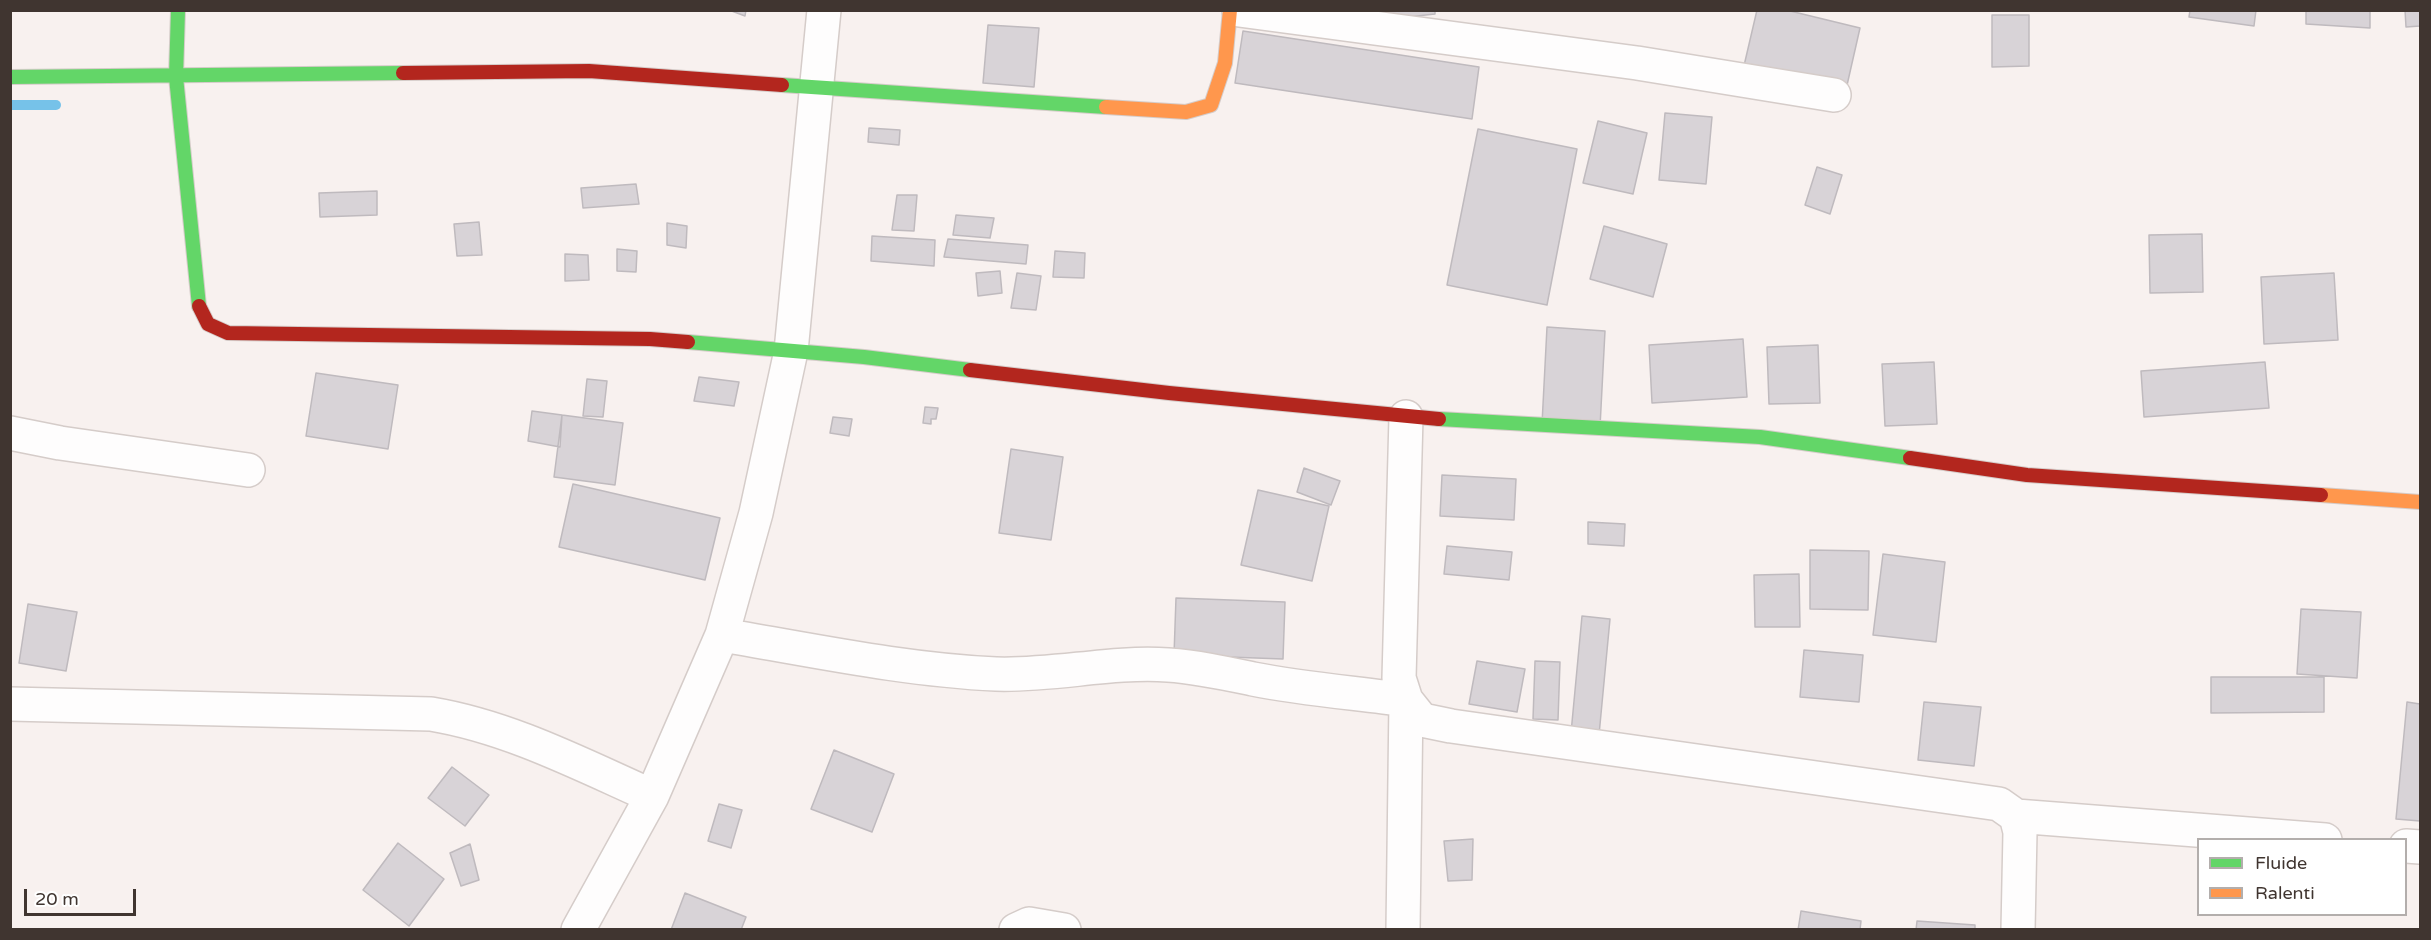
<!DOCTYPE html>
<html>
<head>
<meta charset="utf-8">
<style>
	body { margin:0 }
	#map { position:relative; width:2431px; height:940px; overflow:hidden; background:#f8f1ef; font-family:"Varela Round",sans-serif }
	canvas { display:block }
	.frame { position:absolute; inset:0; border:12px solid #403530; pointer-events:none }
	.legend { position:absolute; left:2197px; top:838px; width:210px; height:78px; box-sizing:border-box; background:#fff; border:2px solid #b3aeac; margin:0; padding:8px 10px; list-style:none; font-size:18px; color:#403530 }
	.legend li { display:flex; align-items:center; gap:12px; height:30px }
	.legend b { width:30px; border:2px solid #b3aeac }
	.scale { position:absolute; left:24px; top:889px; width:112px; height:27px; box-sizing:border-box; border:3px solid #403530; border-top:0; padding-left:8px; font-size:18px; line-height:21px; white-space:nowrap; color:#403530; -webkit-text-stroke:4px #fff; paint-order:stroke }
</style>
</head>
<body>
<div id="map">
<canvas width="2431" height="940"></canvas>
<div class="frame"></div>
<ul class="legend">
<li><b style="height:8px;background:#63d668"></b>Fluide</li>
<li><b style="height:8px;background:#ff974d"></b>Ralenti</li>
</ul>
<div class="scale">20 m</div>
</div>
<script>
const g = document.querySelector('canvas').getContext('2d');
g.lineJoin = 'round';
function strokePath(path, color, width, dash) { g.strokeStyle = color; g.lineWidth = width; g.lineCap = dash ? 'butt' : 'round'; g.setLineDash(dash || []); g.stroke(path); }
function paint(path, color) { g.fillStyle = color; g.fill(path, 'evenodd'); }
strokePath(new Path2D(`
	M 10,105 L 56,105`), '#76c2e9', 10);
const building = new Path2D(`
	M 729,10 L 746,10 L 745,16 Z
	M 1378,10 L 1435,10 L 1435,14 L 1380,20 Z
	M 1757,10 L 1786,10 L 1860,28 L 1845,94 L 1743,70 Z
	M 2190,10 L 2256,10 L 2254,26 L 2189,17 Z
	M 2306,10 L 2370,10 L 2370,28 L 2306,24 Z
	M 2405,10 L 2420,10 L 2420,26 L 2406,27 Z
	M 1992,15 L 2029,15 L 2029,66 L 1992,67 Z
	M 988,25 L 1039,28 L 1034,87 L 983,83 Z
	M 1243,31 L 1479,67 L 1472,119 L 1235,83 Z
	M 1665,113 L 1712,117 L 1706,184 L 1659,180 Z
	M 1598,121 L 1647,133 L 1633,194 L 1583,183 Z
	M 869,128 L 900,130 L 899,145 L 868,142 Z
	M 1478,129 L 1577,149 L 1547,305 L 1447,285 Z
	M 1817,167 L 1842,175 L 1830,214 L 1805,205 Z
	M 636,184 L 639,204 L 583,208 L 581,188 Z
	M 377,191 L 377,215 L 320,217 L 319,193 Z
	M 897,195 L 917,195 L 914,231 L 892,230 Z
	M 956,215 L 994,218 L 990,238 L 953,235 Z
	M 479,222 L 482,255 L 457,256 L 454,224 Z
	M 667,223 L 687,226 L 686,248 L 667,245 Z
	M 1604,226 L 1667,244 L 1653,297 L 1590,279 Z
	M 2202,234 L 2203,292 L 2150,293 L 2149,235 Z
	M 872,236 L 935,240 L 934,266 L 871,261 Z
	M 948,239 L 1028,245 L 1026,264 L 944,257 Z
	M 617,249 L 637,251 L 636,272 L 617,271 Z
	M 1055,251 L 1085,253 L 1084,278 L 1053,277 Z
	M 565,254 L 588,255 L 589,280 L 565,281 Z
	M 1000,271 L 1002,293 L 978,296 L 976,273 Z
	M 1017,273 L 1041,276 L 1036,310 L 1011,308 Z
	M 2334,273 L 2338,340 L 2264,344 L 2261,277 Z
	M 1547,327 L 1605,331 L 1600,427 L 1542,424 Z
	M 1743,339 L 1747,397 L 1652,403 L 1649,345 Z
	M 1818,345 L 1820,403 L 1769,404 L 1767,347 Z
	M 1934,362 L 1937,424 L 1885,426 L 1882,364 Z
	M 2265,362 L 2269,408 L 2144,417 L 2141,371 Z
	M 316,373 L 398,385 L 388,449 L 306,436 Z
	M 699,377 L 739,382 L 734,406 L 694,401 Z
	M 587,379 L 607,381 L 603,417 L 583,416 Z
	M 925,407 L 938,408 L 936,419 L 931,419 L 931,424 L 923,423 Z
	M 532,411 L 562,415 L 560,447 L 528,441 Z
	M 562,415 L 623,423 L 615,485 L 554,477 Z
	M 833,417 L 852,419 L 849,436 L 830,433 Z
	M 1011,449 L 1063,457 L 1051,540 L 999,533 Z
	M 1304,468 L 1340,481 L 1331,505 L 1297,492 Z
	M 1442,475 L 1516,479 L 1514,520 L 1440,516 Z
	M 573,484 L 720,518 L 705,580 L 559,547 Z
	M 1258,490 L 1329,506 L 1312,581 L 1241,565 Z
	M 1588,522 L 1625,524 L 1624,546 L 1588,544 Z
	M 1447,546 L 1512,552 L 1509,580 L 1444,574 Z
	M 1810,550 L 1869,551 L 1868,610 L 1810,609 Z
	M 1883,554 L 1945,562 L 1936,642 L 1873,635 Z
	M 1799,574 L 1800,627 L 1755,627 L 1754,575 Z
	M 1176,598 L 1285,602 L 1283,659 L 1174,655 Z
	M 28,604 L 77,612 L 66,671 L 19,663 Z
	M 2301,609 L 2361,612 L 2357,678 L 2297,674 Z
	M 1582,616 L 1610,619 L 1599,735 L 1571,733 Z
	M 1804,650 L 1863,655 L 1859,702 L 1800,697 Z
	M 1477,661 L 1525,669 L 1517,712 L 1469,704 Z
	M 1535,661 L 1560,662 L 1558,720 L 1533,719 Z
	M 2211,677 L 2324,677 L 2324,712 L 2211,713 Z
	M 1924,702 L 1981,707 L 1974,766 L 1918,760 Z
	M 2407,702 L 2420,704 L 2420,821 L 2396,819 Z
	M 834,750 L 894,774 L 872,832 L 811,809 Z
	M 452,767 L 489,795 L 465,826 L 428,798 Z
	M 719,804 L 742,810 L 731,848 L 708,841 Z
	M 1473,839 L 1472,880 L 1448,881 L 1444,841 Z
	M 398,843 L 444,879 L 409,926 L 363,890 Z
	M 470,844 L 479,880 L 461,886 L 450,853 Z
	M 685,893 L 746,917 L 741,930 L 671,930 Z
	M 1801,911 L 1861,921 L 1860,930 L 1798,930 Z
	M 1917,921 L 1975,925 L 1975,930 L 1916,930 Z`);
paint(building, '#d8d3d7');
strokePath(building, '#bfbabe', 1.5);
const street = new Path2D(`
	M 1239,10 L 1637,63 L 1834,95
	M 1406,417 L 1399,678 L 1406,700 L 1422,720 L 1451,726 L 1999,804 L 2016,816 L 2325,840
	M 10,433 L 60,443 L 248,470
	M 722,635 C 812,650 905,670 996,674 C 1054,676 1111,661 1168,665 C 1198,667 1225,673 1253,679 C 1303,689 1356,693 1406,700 L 1403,930
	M 10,704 L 431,714 C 509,727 580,764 652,796
	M 2016,816 L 2020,832 L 2018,930
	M 2406,846 L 2420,847
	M 578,930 L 652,796 L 722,635 L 756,513 L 791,351 L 824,10
	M 1016,930 L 1029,924 L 1064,930`);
const fast = new Path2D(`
	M 178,10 L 176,77 L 199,306
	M 10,77 L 403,73
	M 782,85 L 1106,107
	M 688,342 L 864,357 L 970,370
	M 1439,419 L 1760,437 L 1910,458`);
const slow = new Path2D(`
	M 1106,107 L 1186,112 L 1211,105 L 1225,63 L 1230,10
	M 2321,495 L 2420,502`);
const jam = new Path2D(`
	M 403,73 L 589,71 L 782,85
	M 199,306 L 208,324 L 228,333 L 650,339 L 688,342
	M 970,370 L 1169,393 L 1439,419
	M 1910,458 L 2027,475 L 2321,495`);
strokePath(street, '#d5ccc9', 36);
strokePath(fast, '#d5ccc9', 16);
strokePath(slow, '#d5ccc9', 16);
strokePath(jam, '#d5ccc9', 16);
strokePath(street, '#fefdfd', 33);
strokePath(fast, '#63d668', 14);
strokePath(slow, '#ff974d', 14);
strokePath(jam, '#b3261e', 14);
</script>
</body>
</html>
